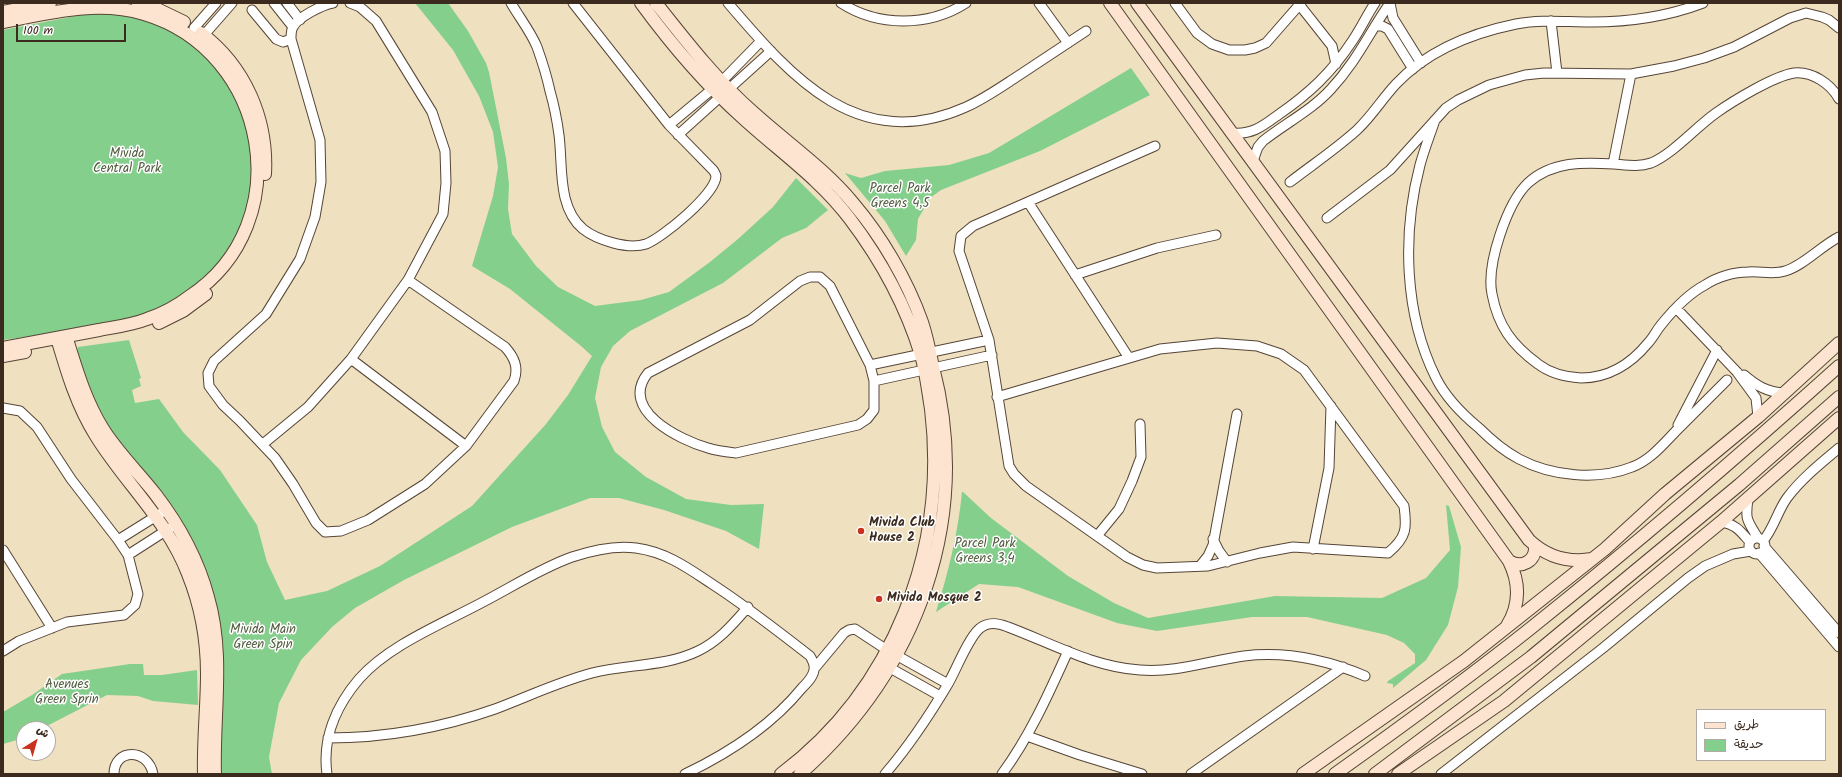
<!DOCTYPE html>
<html>
<head>
<meta charset="utf-8">
<style>
	body { margin:0 }
	#map { position:relative; width:1842px; height:777px; overflow:hidden; background:#efe0c0; font-family:Kalam,"Playpen Sans Arabic",sans-serif }
	canvas { display:block }
	.frame { position:absolute; inset:0; border:4px solid #3b2a1e; pointer-events:none }
	.legend { position:absolute; left:1696px; top:709px; width:130px; height:52px; box-sizing:border-box; background:#fff; border:1px solid #b1aaa5; margin:0; padding:5px 7px; list-style:none; font-size:12px; color:#3b2a1e }
	.legend li { display:flex; align-items:center; gap:8px; height:20px }
	.legend b { width:20px; border:1px solid #b1aaa5 }
	.north { position:absolute; left:16px; top:721px; width:40px; height:40px; box-sizing:border-box; background:#fff; border:1px solid #b1aaa5; border-radius:50%; rotate:37deg; font-size:11px; font-weight:700; line-height:16px; text-align:center; color:#3b2a1e }
	.north::after { content:''; display:block; margin:auto; width:14px; height:18px; background:#c8321e; clip-path:polygon(50% 0,100% 100%,50% 72%,0 100%) }
	.scale { position:absolute; left:16px; top:24px; width:110px; height:18px; box-sizing:border-box; border:2px solid #3b2a1e; border-top:0; padding-left:5px; font-size:12px; line-height:14px; white-space:nowrap; color:#3b2a1e; -webkit-text-stroke:3px #fff; paint-order:stroke }
</style>
</head>
<body>
<div id="map">
<canvas width="1842" height="777"></canvas>
<div class="frame"></div>
<ul class="legend">
<li><b style="height:5px;background:#fde4d0"></b>طريق</li>
<li><b style="height:11px;background:#85cf8c"></b>حديقة</li>
</ul>
<div class="north">ش</div>
<div class="scale">100 m</div>
</div>
<script>
const g = document.querySelector('canvas').getContext('2d');
g.lineJoin = 'round';
function paint(path, color) { g.fillStyle = color; g.fill(path, 'evenodd'); }
function strokePath(path, color, width, dash) { g.strokeStyle = color; g.lineWidth = width; g.lineCap = dash ? 'butt' : 'round'; g.setLineDash(dash || []); g.stroke(path); }
function label(font, color, halo, rows, align = 'center') {
  g.font = font + ' Kalam,sans-serif'; g.lineWidth = 3; g.setLineDash([]); g.textBaseline = 'middle'; g.strokeStyle = halo; g.fillStyle = color; for (const [text, x, y, turn = 0] of rows) {
    g.save(); g.translate(x, y); g.rotate((+turn || 0) * Math.PI / 180); g.textAlign = isNaN(turn) ? turn : align; if (halo) g.strokeText(text, 0, 0); g.fillText(text, 0, 0); g.restore();
  }
}
paint(new Path2D(`
	M 415,3 L 448,3 L 468,31 L 486,63 L 489,72 L 506,158 L 509,184 L 508,209 L 512,234 L 536,266 L 558,287 L 595,306 L 641,300 L 669,292 L 710,262 L 738,239 L 773,207 L 796,178 L 828,210 L 806,228 L 782,238 L 723,283 L 630,331 L 613,346 L 601,367 L 595,398 L 602,427 L 615,452 L 646,477 L 686,499 L 731,505 L 764,504 L 759,549 L 726,531 L 664,510 L 619,498 L 590,498 L 512,527 L 404,580 L 355,608 L 332,627 L 301,660 L 279,703 L 269,757 L 272,774 L 219,774 L 204,571 L 107,424 L 88,387 L 76,353 L 78,347 L 129,340 L 141,378 L 139,379 L 141,386 L 132,390 L 135,403 L 159,399 L 183,432 L 220,470 L 257,525 L 267,562 L 285,600 L 327,591 L 380,566 L 472,506 L 546,424 L 568,395 L 592,356 L 581,346 L 510,289 L 472,266 L 493,196 L 498,167 L 493,132 L 479,96 L 453,50 Z
	M 91,13 L 110,14 L 131,17 L 155,23 L 196,45 L 234,89 L 251,136 L 252,186 L 246,212 L 238,234 L 224,258 L 185,294 L 161,307 L 141,317 L 75,330 L 3,340 L 3,30 Z
	M 1131,68 L 1150,95 L 1040,151 L 941,190 L 930,198 L 918,219 L 916,240 L 906,256 L 885,221 L 845,173 L 861,178 L 885,171 L 949,165 L 989,153 Z
	M 962,492 L 963,492 L 991,518 L 1068,576 L 1114,603 L 1148,618 L 1275,596 L 1382,598 L 1426,578 L 1450,550 L 1446,505 L 1449,506 L 1461,547 L 1458,587 L 1448,625 L 1426,660 L 1393,688 L 1393,684 L 1387,683 L 1388,681 L 1415,663 L 1415,654 L 1404,643 L 1387,635 L 1307,617 L 1252,617 L 1157,631 L 1117,623 L 1018,587 L 979,584 L 936,612 C 948,573 958,534 962,492 Z
	M 130,664 L 143,664 L 144,675 L 162,675 L 197,670 L 198,705 L 153,701 L 138,696 L 107,695 L 41,729 L 24,729 L 24,738 L 3,744 L 3,712 L 32,695 L 62,674 Z`), '#85cf8c');
const street = new Path2D(`
	M 274,3 L 293,27
	M 287,3 L 300,20
	M 333,3 C 322,5 298,17 293,27 C 291,30 291,36 291,39 L 320,140 L 321,182 L 315,217 L 300,259 L 266,314 L 214,361 L 208,373 L 209,386 L 223,405 L 240,421 L 275,458 L 293,484 L 316,523 L 325,532 L 341,531 L 368,520 L 425,484 L 466,446 L 514,381 C 519,367 514,357 505,347 L 408,280
	M 511,3 C 519,17 531,32 537,47 C 542,61 547,77 550,91 C 554,105 557,120 559,135 C 563,166 557,207 583,229 C 597,240 628,250 646,244 C 662,238 716,194 716,176 C 716,175 714,171 713,170 L 669,125 L 573,3
	M 728,3 C 792,78 859,155 966,107 C 984,99 1001,87 1018,76 C 1041,61 1063,46 1086,31
	M 841,3 C 878,27 929,27 966,3
	M 1039,3 L 1068,43
	M 1175,3 L 1197,33 L 1212,44 L 1229,50 L 1245,50 L 1255,48 L 1266,43 L 1301,3
	M 1298,3 L 1332,46 L 1336,64
	M 1390,3 L 1393,18 L 1421,63
	M 252,10 L 276,39 L 283,42 L 291,39
	M 1551,21 L 1557,73
	M 1375,26 L 1382,26 L 1388,29 L 1413,69
	M 194,28 L 216,3
	M 204,35 L 232,3
	M 1839,99 C 1831,84 1812,71 1794,73 C 1774,76 1733,101 1716,113 C 1696,127 1673,154 1651,163 C 1639,167 1627,165 1614,164 C 1584,162 1552,161 1528,183 C 1507,203 1486,265 1492,294 C 1498,326 1512,345 1538,364 C 1551,374 1565,377 1581,378 C 1608,378 1631,364 1648,343 C 1653,338 1656,331 1661,325 C 1673,310 1688,294 1705,285 C 1717,277 1734,272 1748,272 C 1761,271 1773,275 1785,271 C 1803,266 1821,246 1839,237
	M 1435,120 C 1430,135 1424,150 1420,165 C 1402,234 1404,314 1436,378 C 1446,398 1462,414 1479,428 C 1491,440 1504,451 1519,459 C 1551,476 1597,481 1632,467 C 1651,460 1664,443 1678,429 C 1694,413 1711,396 1727,380
	M 669,125 L 722,81 L 761,41
	M 1232,133 C 1252,135 1263,126 1278,115 C 1310,93 1332,72 1353,40 C 1361,28 1367,15 1375,3
	M 678,135 L 771,51
	M 1253,161 L 1258,147 L 1263,141 C 1286,123 1312,110 1331,89 C 1357,61 1369,33 1390,3
	M 1613,164 L 1631,74
	M 1290,182 C 1312,165 1336,149 1357,130 C 1372,116 1382,99 1396,84 C 1427,51 1472,33 1516,24 C 1541,19 1565,22 1591,22 C 1630,22 1666,17 1703,3
	M 1028,202 L 1129,358
	M 1327,218 L 1390,170 L 1446,108 L 1458,100 L 1489,85 L 1525,75 L 1544,73 L 1631,74 L 1674,66 L 1704,58 L 1734,47 L 1790,18 L 1806,13 L 1822,17 L 1829,20 L 1839,28
	M 1075,275 L 1157,248 L 1216,235
	M 810,277 L 820,277 L 830,286 L 870,365 L 874,381 L 874,410 L 867,419 L 858,425 L 736,453 C 727,452 717,451 708,448 C 680,440 618,410 648,373 L 750,320 L 800,281 Z
	M 1676,308 L 1737,372 L 1756,398 L 1758,417
	M 351,359 L 466,446
	M 870,365 L 989,340
	M 1744,375 C 1757,386 1767,392 1784,393
	M 874,381 L 992,355
	M 997,397 L 1160,349 L 1217,343 L 1257,346 L 1281,354 L 1304,370 L 1404,506 C 1407,528 1407,537 1388,553 L 1293,547 L 1260,553 L 1208,566 L 1157,568 L 1143,565 L 1127,557 L 1026,486 L 1014,474 L 1009,466 L 989,340 L 959,251 L 961,236 L 973,226 L 1155,146
	M 3,408 L 20,411 L 37,427 L 71,479 L 118,540 L 128,555 L 138,594 L 135,605 L 124,615 L 67,622 L 19,641 L 3,651
	M 1678,425 L 1717,350
	M 263,444 L 308,407 L 351,359 L 408,280 L 443,214 L 446,183 L 445,151 L 432,112 L 376,21 L 360,7 L 350,3
	M 1748,499 C 1745,520 1747,520 1758,538
	M 1721,522 C 1736,524 1741,532 1750,542
	M 1097,536 L 1119,509 L 1132,481 L 1141,457 L 1140,424
	M1749 546a8 8 0 1 1 16 0a8 8 0 1 1-16 0Z
	M 1213,539 L 1219,551 L 1227,562
	M 118,540 L 166,510
	M 1763,541 C 1774,528 1777,512 1787,498 C 1801,479 1821,463 1839,448
	M 1764,546 L 1839,633
	M 1313,549 L 1329,468 L 1331,406
	M 3,550 L 52,628
	M 1759,553 L 1839,647
	M 128,555 L 170,528
	M 1200,566 L 1208,556 L 1213,545 L 1237,414
	M 883,664 L 940,696
	M 814,669 L 844,633 L 849,630 L 855,629 L 887,650 L 948,684
	M 1027,736 L 1080,755 L 1142,774
	M 328,738 C 385,738 441,728 495,709 C 527,697 558,682 592,673 C 627,664 665,667 698,651 C 719,641 733,624 748,607
	M 114,774 C 114,748 148,748 153,774
	M 327,774 C 322,739 336,706 359,679 C 389,645 442,624 483,602 C 512,587 541,568 572,557 C 593,550 615,545 636,548 C 666,552 688,568 712,584 C 746,606 778,631 810,656 C 813,661 815,665 814,670 C 813,677 807,683 802,688 C 771,726 729,753 685,774
	M 885,774 C 909,746 929,716 948,684 C 956,670 968,639 979,629 C 988,621 998,623 1008,627 C 1051,643 1093,667 1140,670 C 1176,673 1208,661 1244,656 C 1285,651 1327,660 1365,676
	M 1002,774 C 1030,736 1049,693 1068,651
	M 1191,774 L 1343,667
	M 1441,774 L 1603,648 L 1688,578 L 1705,566 L 1733,554 L 1751,551`);
const secondary = new Path2D(`
	M 641,3 C 671,44 705,84 743,118 C 779,151 820,179 850,219 C 881,260 906,306 921,355 C 926,372 928,391 931,409 C 948,549 894,689 781,774
	M 656,3 C 686,41 717,81 754,113 C 787,143 824,168 853,203 C 882,237 907,280 922,322 C 927,337 930,352 933,367 C 973,521 917,670 800,774
	M 1110,3 L 1509,561 C 1520,583 1520,605 1507,626
	M 1137,3 L 1529,540 C 1547,557 1568,563 1592,559
	M 138,4 L 157,9 L 184,22
	M 3,12 L 50,3
	M 3,22 C 50,13 97,0 144,14 C 269,51 300,223 190,296 C 177,306 162,314 147,319 C 132,325 115,327 99,330 C 67,336 35,342 3,348
	M 201,33 C 245,66 268,119 265,174
	M 159,323 L 183,311 L 206,294
	M 66,336 C 76,368 85,400 103,429 C 118,453 139,473 156,495 C 179,525 198,560 208,597 C 225,655 213,715 215,774
	M 57,338 C 67,372 77,406 96,436 C 125,483 168,521 188,574 C 201,606 207,640 207,674 C 207,707 203,741 204,774
	M 3,356 L 25,352
	M 1509,561 C 1522,569 1536,561 1535,546
	M 1303,774 L 1464,661 L 1605,549 L 1665,494 L 1758,417 L 1839,343
	M 1335,774 C 1401,727 1467,679 1531,628 C 1636,544 1739,456 1839,366
	M 1375,774 L 1531,657 L 1739,485 L 1839,397
	M 1398,774 L 1504,701 L 1721,522 L 1839,418`);
strokePath(street, '#564536', 11);
strokePath(secondary, '#564536', 14);
strokePath(street, '#fff', 9);
strokePath(secondary, '#fde4d0', 12);
for (const [x, y, r, color] of [
	[861,531,4,"#c8321e"],
	[879,599,4,"#c8321e"]
]) { const dot = new Path2D(); dot.arc(x, y, r, 0, 2 * Math.PI); g.fillStyle = color; g.fill(dot); strokePath(dot, '#fff', 1.5); }
label('13px', '#515c3f', '#fff', [
	["Mivida",127,155],
	["Central Park",127,170],
	["Parcel Park",900,190],
	["Greens 4,5",900,205],
	["Parcel Park",985,545],
	["Greens 3,4",985,560],
	["Mivida Main",263,631],
	["Green Spin",263,646],
	["Avenues",67,686],
	["Green Sprin",67,701]
]);
label('bold 13px', '#3b2a1e', '#fff', [
	["Mivida Club",869,524],
	["House 2",869,539],
	["Mivida Mosque 2",887,599]
], 'left');
</script>
</body>
</html>
